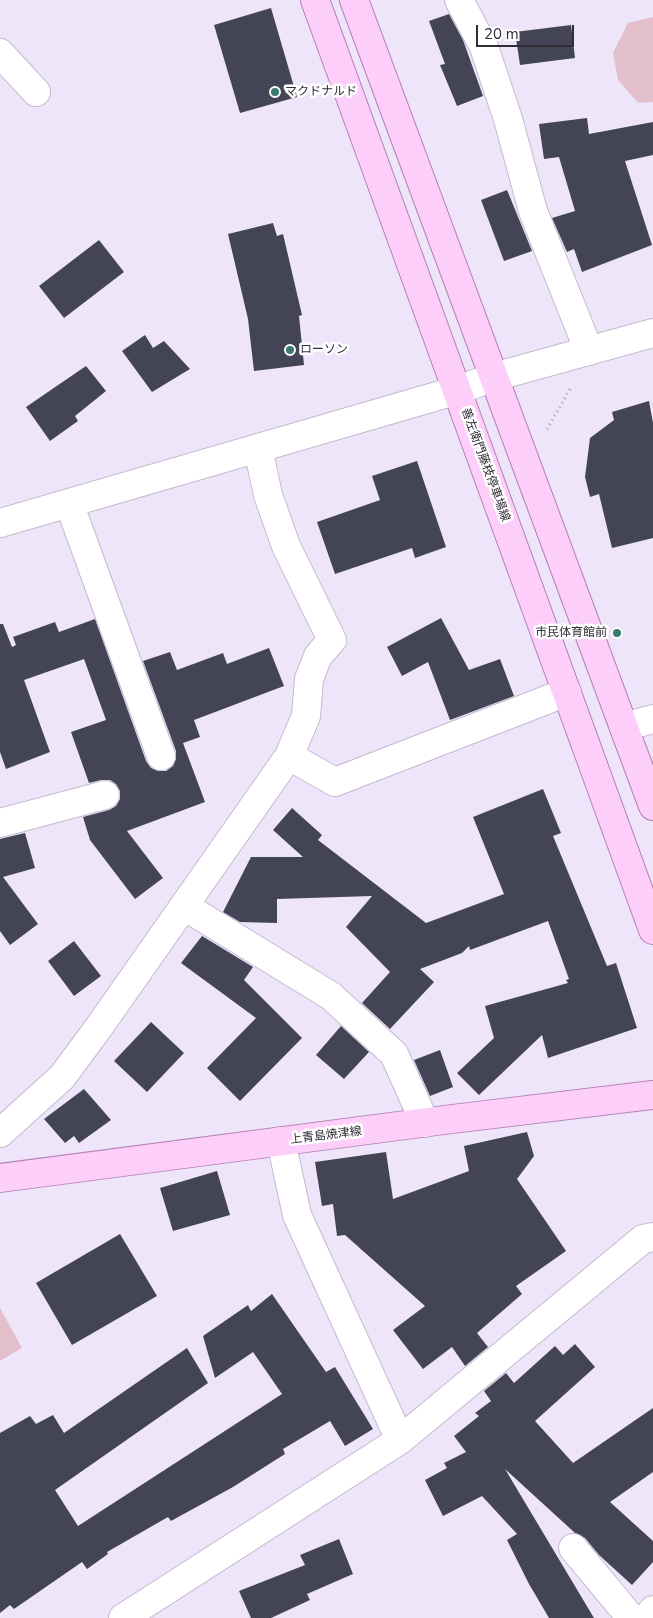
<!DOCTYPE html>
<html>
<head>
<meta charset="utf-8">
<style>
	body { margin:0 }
	#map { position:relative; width:653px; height:1618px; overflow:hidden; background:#eee5fb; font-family:"Nunito Sans",sans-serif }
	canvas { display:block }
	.scale { position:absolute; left:476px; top:25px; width:98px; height:22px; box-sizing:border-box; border:2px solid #302d35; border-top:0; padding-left:6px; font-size:15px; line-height:18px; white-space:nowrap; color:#302d35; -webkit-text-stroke:4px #fff; paint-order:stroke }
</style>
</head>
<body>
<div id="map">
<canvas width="653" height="1618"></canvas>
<div class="scale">20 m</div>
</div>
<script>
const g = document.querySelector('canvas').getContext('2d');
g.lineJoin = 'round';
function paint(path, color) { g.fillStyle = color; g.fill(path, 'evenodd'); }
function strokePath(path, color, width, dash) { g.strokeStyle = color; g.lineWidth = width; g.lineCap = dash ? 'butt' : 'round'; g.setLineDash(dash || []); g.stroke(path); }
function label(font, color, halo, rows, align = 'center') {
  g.font = font + ' "Nunito Sans","Noto Sans JP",sans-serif'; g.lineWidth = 5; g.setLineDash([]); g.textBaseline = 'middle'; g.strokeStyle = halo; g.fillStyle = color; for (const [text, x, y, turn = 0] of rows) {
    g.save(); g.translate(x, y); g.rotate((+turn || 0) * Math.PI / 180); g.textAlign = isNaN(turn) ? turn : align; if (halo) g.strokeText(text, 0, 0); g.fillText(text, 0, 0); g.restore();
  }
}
paint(new Path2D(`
	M 653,17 L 653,102 L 638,103 L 618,80 L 613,53 L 628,23 Z
	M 0,1308 L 22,1348 L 0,1361 Z`), '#e3bfcc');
paint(new Path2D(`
	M 271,8 L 297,97 L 240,113 L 214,25 Z
	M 449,14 L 463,40 L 483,96 L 457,106 L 440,65 L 445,64 L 429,21 Z
	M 571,25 L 575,58 L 520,65 L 515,32 Z
	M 587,118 L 589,134 L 653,122 L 653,155 L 625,161 L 652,245 L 582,272 L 574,249 L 567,252 L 552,218 L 575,211 L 559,157 L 544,159 L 539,124 Z
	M 507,190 L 532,251 L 504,261 L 481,200 Z
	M 273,223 L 277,236 L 283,234 L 302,315 L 299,316 L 304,365 L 254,371 L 248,319 L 228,234 Z
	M 99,240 L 124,272 L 64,318 L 39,286 Z
	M 145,335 L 153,348 L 164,341 L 190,369 L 152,392 L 122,351 Z
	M 86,366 L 106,391 L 75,416 L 78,421 L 50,441 L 26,407 Z
	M 649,401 L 653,423 L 653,538 L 612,548 L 599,494 L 590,497 L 585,477 L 590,438 L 614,420 L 612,412 Z
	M 417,461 L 446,547 L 415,558 L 412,548 L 335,574 L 317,522 L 380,500 L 372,476 Z
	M 441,618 L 469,670 L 500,659 L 514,696 L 450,720 L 428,662 L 402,676 L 387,647 Z
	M 95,619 L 146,761 L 151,768 L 158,771 L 166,771 L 173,766 L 176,759 L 176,751 L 143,661 L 170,652 L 177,670 L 223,653 L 227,664 L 269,648 L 284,686 L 194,720 L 200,737 L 183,743 L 205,802 L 127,831 L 163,878 L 135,899 L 90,840 L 83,817 L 109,810 L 116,806 L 120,799 L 120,791 L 116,784 L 110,780 L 101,780 L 89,783 L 71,732 L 106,720 L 84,659 L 24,680 L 50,752 L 6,769 L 0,752 L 0,624 L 3,624 L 12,647 L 16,645 L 13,637 L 55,622 L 59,632 Z
	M 543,789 L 561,833 L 553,836 L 607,966 L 616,963 L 637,1028 L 548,1058 L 542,1035 L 479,1095 L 457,1073 L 494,1038 L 485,1006 L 568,983 L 566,980 L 569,979 L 548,921 L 470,950 L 469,946 L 462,953 L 420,969 L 434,982 L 390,1029 L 362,1003 L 390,972 L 346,927 L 372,896 L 277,899 L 277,923 L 240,922 L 223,912 L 251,857 L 303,857 L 273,830 L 292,808 L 322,835 L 318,840 L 426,923 L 504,894 L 473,817 Z
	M 25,833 L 35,868 L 3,877 L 38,924 L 10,945 L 0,931 L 0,839 Z
	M 202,936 L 253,967 L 244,980 L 302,1038 L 240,1101 L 207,1068 L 256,1018 L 181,963 Z
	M 74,941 L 101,976 L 74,996 L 48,961 Z
	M 151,1022 L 184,1053 L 147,1092 L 114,1061 Z
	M 341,1026 L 369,1052 L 344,1079 L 316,1055 Z
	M 440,1050 L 453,1087 L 430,1096 L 414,1060 Z
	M 84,1089 L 111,1120 L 79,1143 L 74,1136 L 65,1143 L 44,1119 Z
	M 527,1132 L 534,1156 L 517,1179 L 566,1251 L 516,1286 L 522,1294 L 477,1333 L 488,1347 L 465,1366 L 452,1347 L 423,1369 L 393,1330 L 425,1306 L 345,1235 L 337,1236 L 333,1204 L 322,1206 L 315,1162 L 386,1152 L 393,1199 L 469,1171 L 464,1146 Z
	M 217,1171 L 230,1215 L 173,1231 L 160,1188 Z
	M 120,1234 L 157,1296 L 72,1345 L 36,1283 Z
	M 272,1294 L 326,1372 L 335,1367 L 373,1429 L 345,1446 L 330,1421 L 283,1449 L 285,1454 L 233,1487 L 171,1521 L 168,1517 L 107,1552 L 108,1554 L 87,1569 L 82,1562 L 14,1609 L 10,1605 L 0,1613 L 0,1433 L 30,1416 L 36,1424 L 53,1415 L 64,1433 L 187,1348 L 208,1383 L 55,1490 L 78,1526 L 282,1394 L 253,1352 L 215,1378 L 203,1336 L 248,1305 L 251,1311 Z
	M 575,1344 L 595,1367 L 535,1421 L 573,1463 L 653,1408 L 653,1472 L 610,1502 L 653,1541 L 653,1562 L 632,1585 L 599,1555 L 585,1538 L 575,1533 L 505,1469 L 594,1618 L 549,1618 L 529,1584 L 507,1540 L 517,1534 L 482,1496 L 443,1516 L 425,1480 L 447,1468 L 444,1463 L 466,1452 L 454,1436 L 479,1416 L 475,1413 L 491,1401 L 484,1391 L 506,1373 L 514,1383 L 555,1346 L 563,1355 Z
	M 339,1539 L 353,1574 L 307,1594 L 310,1600 L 271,1618 L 251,1618 L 239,1591 L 305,1565 L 300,1555 Z`), '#434557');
const minor = new Path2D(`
	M 459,0 L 484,47 L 508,119 L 533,211 L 589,351
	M 0,53 L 36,92
	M 69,503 L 161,756
	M 0,523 L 458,390 L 494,377 L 653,333
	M 624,727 L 653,719
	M 289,756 L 335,782 L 567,692
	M 0,823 L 105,795
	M 184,906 L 331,996 L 394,1054 L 425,1123
	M 0,1133 L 62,1077 L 99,1027 L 289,756 L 306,716 L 309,679 L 318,656 L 332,640 L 286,546 L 268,495 L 258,448
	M 281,1141 L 297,1215 L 400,1440
	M 573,1548 L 631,1618
	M 123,1618 L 400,1440 L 643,1239 L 653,1237
	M 647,1618 L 653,1610`);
const major = new Path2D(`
	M 315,0 L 653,930
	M 354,0 L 653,806
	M 0,1178 L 444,1120 L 653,1095`);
strokePath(minor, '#c3bacf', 30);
strokePath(major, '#b481b2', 30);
strokePath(new Path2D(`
	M 547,429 L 570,389`), '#a6a0b0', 3, [1, 4]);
strokePath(minor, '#fff', 28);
strokePath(major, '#fdcefa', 28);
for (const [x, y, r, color] of [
	[275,92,5,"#397c6f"],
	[290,350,5,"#397c6f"],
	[617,633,5,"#397c6f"]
]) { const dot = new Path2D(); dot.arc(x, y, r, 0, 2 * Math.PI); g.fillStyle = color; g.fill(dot); strokePath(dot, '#fff', 2); }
label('12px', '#302d35', '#fff', [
	["マクドナルド",285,92],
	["ローソン",300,350],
	["市民体育館前",607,633,"right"]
], 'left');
label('12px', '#302d35', '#fff', [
	["善左衛門藤枝停車場線",485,465,70],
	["上青島焼津線",326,1136,-7]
]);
</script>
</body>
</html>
